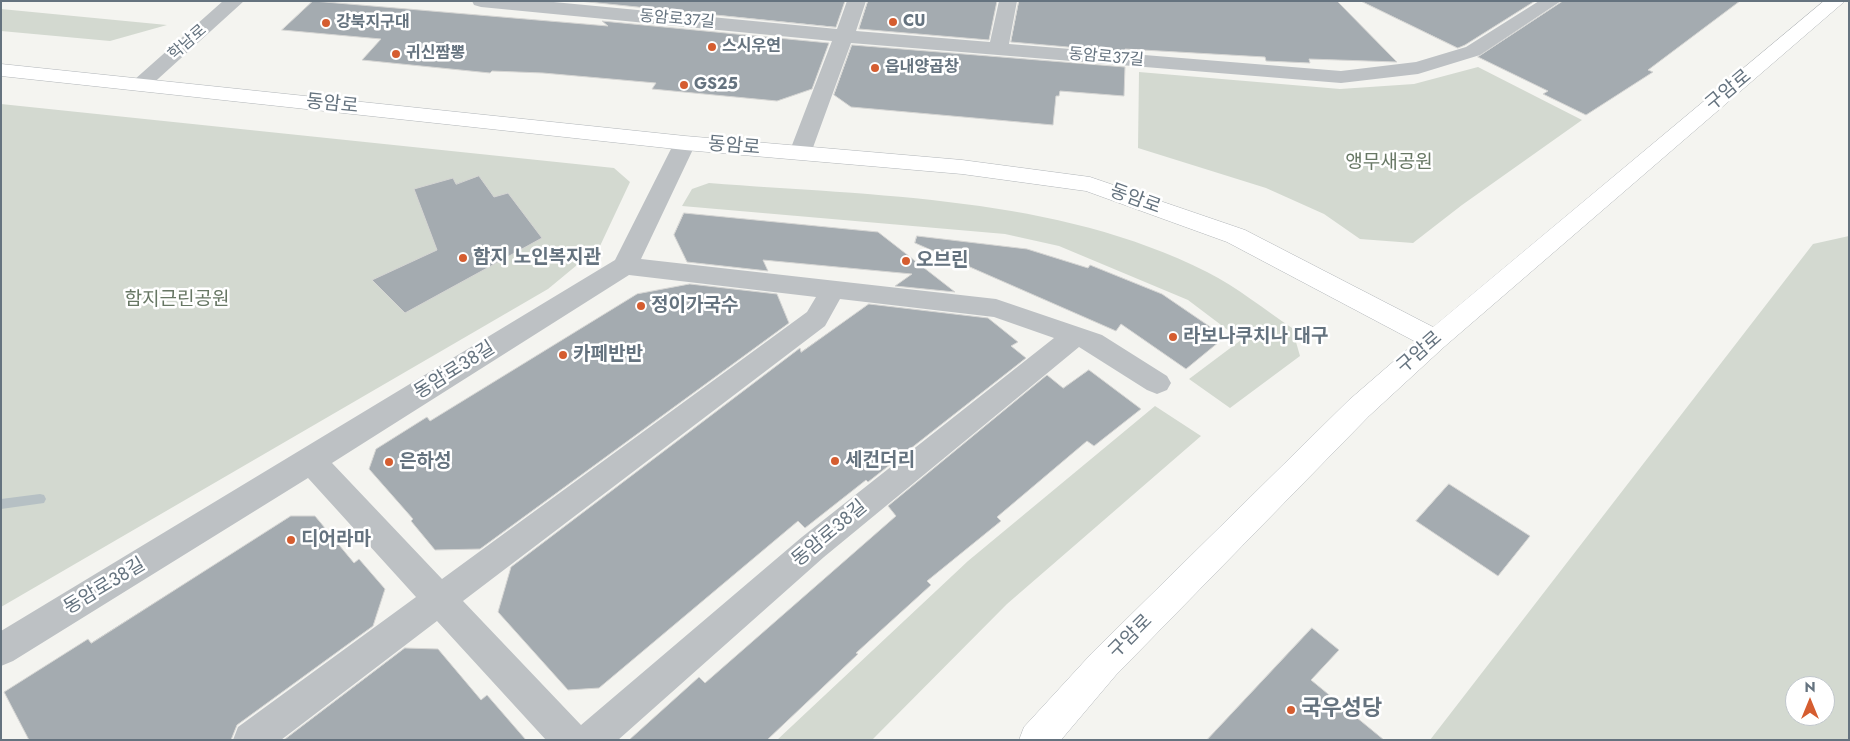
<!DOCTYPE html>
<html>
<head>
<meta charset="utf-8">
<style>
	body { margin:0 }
	#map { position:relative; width:1850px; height:741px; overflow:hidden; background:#f4f4f0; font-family:Jost,sans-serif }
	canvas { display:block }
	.frame { position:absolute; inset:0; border:2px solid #65737f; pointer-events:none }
	.north { position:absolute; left:1785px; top:676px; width:50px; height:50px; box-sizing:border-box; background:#fff; border:1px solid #c1c7cc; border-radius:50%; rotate:0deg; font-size:14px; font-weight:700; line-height:20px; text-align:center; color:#65737f }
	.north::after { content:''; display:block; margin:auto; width:18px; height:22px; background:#d55d30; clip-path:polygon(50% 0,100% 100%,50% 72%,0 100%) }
</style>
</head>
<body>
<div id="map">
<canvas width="1850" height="741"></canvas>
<div class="frame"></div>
<div class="north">N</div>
</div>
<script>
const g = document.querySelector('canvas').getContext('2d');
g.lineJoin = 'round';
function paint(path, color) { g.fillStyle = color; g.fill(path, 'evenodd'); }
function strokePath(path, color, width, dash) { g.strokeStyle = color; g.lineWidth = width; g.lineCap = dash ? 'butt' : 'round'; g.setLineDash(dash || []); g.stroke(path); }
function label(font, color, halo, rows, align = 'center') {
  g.font = font + ' Jost,"Noto Sans KR",sans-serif'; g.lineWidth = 5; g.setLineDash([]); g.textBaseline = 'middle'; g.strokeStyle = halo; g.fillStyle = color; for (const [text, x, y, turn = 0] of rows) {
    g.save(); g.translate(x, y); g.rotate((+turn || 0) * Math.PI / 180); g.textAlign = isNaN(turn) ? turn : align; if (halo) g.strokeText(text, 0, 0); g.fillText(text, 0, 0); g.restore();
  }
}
paint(new Path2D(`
	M 1,9 L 167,25 L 110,41 L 1,31 Z
	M 1478,67 L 1582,120 L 1462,205 L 1413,243 L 1360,239 L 1324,214 L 1266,188 L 1138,148 L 1139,72 L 1340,89 L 1414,84 Z
	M 1,104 L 614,168 L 630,182 L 600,246 L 548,289 L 1,607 Z
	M 709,183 C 875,196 1057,196 1207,272 C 1237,287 1265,310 1292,328 L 1300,356 L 1230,408 L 1189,379 L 1241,340 L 1188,300 L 1059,246 L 1005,234 L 682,206 L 692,189 Z
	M 1849,236 L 1849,740 L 1430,740 L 1813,244 ZM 1795,686 L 1825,686 L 1825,716 L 1795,716 Z
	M 1155,406 L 1201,436 L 1007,604 L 872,740 L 777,740 L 968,561 Z`), '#d3d9d0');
paint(new Path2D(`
	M 40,494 L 44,495 L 46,499 L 44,503 L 1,509 L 1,499 Z`), '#b6c0c4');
const building = new Path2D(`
	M 313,1 L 608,26 L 602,21 L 829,43 L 812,89 L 777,101 L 652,89 L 656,83 L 543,73 L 492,71 L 490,73 L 362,60 L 381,39 L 282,30 Z
	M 579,1 L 845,1 L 836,27 Z
	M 868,1 L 997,1 L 989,40 L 859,29 Z
	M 1019,1 L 1337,1 L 1397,62 L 1309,59 L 1310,63 L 1266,61 L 1265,57 L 1125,49 L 1125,52 L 1011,42 Z
	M 1361,1 L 1535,1 L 1465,45 L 1458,48 Z
	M 1563,1 L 1740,1 L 1648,70 L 1653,72 L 1586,115 L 1543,94 L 1548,91 L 1478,57 Z
	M 852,45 L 1125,67 L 1124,96 L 1060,91 L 1059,96 L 1056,96 L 1053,125 L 851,107 L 834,95 Z
	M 479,176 L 494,197 L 508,193 L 542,238 L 405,313 L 372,280 L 437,250 L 414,189 L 453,178 L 456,184 Z
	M 684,213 L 878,232 L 955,292 L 895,286 L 912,274 L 763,260 L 768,271 L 687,262 L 674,235 Z
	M 917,236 L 1027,249 L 1088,268 L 1090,265 L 1162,294 L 1225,337 L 1186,369 L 1121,324 L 1116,331 L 915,243 Z
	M 690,284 L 777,294 L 789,323 L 480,549 L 435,550 L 411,521 L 413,519 L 369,469 L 376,449 L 427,417 L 430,421 L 637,294 Z
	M 869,304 L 988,318 L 1018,342 L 1011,346 L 1026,358 L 868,482 L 866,480 L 805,528 L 798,521 L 599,688 L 568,690 L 498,612 L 511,567 L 800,348 L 801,352 Z
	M 1089,370 L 1141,409 L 1094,446 L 1087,441 L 997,517 L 1001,521 L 927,581 L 931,585 L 856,653 L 858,654 L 767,740 L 629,740 L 699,677 L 705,683 L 896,516 L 888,506 L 1047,375 L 1063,388 Z
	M 1449,484 L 1530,536 L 1498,576 L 1416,521 Z
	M 291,516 L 315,516 L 354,563 L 359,559 L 385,589 L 373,626 L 237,725 L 231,740 L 29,740 L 4,692 L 88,639 L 91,643 Z
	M 1312,628 L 1339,650 L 1311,680 L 1384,740 L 1207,740 Z
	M 405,648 L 438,649 L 481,700 L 487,695 L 526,740 L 284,740 Z`);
paint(building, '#a4abb0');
strokePath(building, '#d5d5d3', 1);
const major = new Path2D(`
	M 1824,1 L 1845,1 L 1444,347 L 1369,416 L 1116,675 L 1061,740 L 1019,740 L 1024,727 L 1092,653 L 1349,400 L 1416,342 L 1227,242 L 1086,191 L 962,174 L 685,150 L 1,76 L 1,64 L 685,136 L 962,160 L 1090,177 L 1245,230 L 1433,327 Z`);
strokePath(major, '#b1b5b8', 1);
paint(new Path2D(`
	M 223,1 L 244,1 L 148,88 L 141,90 L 134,88 L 131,84 L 134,80 Z
	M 472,1 L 543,1 L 837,29 L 847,1 L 866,1 L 856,31 L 990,42 L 999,1 L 1017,1 L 1009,44 L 1341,71 L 1416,62 L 1466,47 L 1539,1 L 1561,1 L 1480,55 L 1418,74 L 1341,83 L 851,43 L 811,153 L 808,158 L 800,160 L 792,158 L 789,153 L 832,41 L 481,7 L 474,5 Z
	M 685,136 L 693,138 L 696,143 L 641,259 L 996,299 L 1102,335 L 1167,376 L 1171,383 L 1167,390 L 1157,394 L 1147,390 L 1079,347 L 824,557 L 618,740 L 546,740 L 437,621 L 281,740 L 233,740 L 238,727 L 416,597 L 308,478 L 13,661 L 1,666 L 1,631 L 615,260 L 674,143 L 677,138 ZM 629,275 L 816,297 L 807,312 L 442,579 L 332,463 ZM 840,299 L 994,317 L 1054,338 L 802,537 L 581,725 L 463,601 L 825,326 Z`), '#bdc1c4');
paint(major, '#fff');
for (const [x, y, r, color] of [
	[893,22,5,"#d55d30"],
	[326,23,5,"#d55d30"],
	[712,47,5,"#d55d30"],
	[396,54,5,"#d55d30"],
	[875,68,5,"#d55d30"],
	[684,85,5,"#d55d30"],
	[463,258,5,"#d55d30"],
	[906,261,5,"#d55d30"],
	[641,306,5,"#d55d30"],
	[1173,337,5,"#d55d30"],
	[563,355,5,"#d55d30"],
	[835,461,5,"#d55d30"],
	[389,462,5,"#d55d30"],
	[291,540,5,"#d55d30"],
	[1291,710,5,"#d55d30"]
]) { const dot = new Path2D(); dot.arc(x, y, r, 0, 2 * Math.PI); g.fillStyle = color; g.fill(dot); strokePath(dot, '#fff', 2); }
label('16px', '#65737f', '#fff', [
	["동암로37길",677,20,5],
	["학남로",188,43,-41],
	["동암로37길",1106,58,5]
]);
label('bold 16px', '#65737f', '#fff', [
	["CU",903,22],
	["강북지구대",336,23],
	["스시우연",722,47],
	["귀신짬뽕",406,54],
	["읍내양곱창",885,68],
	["GS25",694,85]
], 'left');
label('19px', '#65737f', '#fff', [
	["구암로",1729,91,-40],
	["동암로",332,105,6],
	["동암로",734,147,5],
	["동암로",1135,200,20],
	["구암로",1420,353,-41],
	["동암로38길",455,371,-32],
	["동암로38길",830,534,-40],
	["동암로38길",105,587,-31],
	["구암로",1131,637,-45]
]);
label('19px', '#677764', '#fff', [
	["앵무새공원",1389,163],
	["함지근린공원",177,300]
]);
label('bold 19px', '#65737f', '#fff', [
	["함지 노인복지관",473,258],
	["오브린",916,261],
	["정이가국수",651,306],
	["라보나쿠치나 대구",1183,337],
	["카페반반",573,355],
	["세컨더리",845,461],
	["은하성",399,462],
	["디어라마",301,540]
], 'left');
label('bold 22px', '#65737f', '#fff', [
	["국우성당",1301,710]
], 'left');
</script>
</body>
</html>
